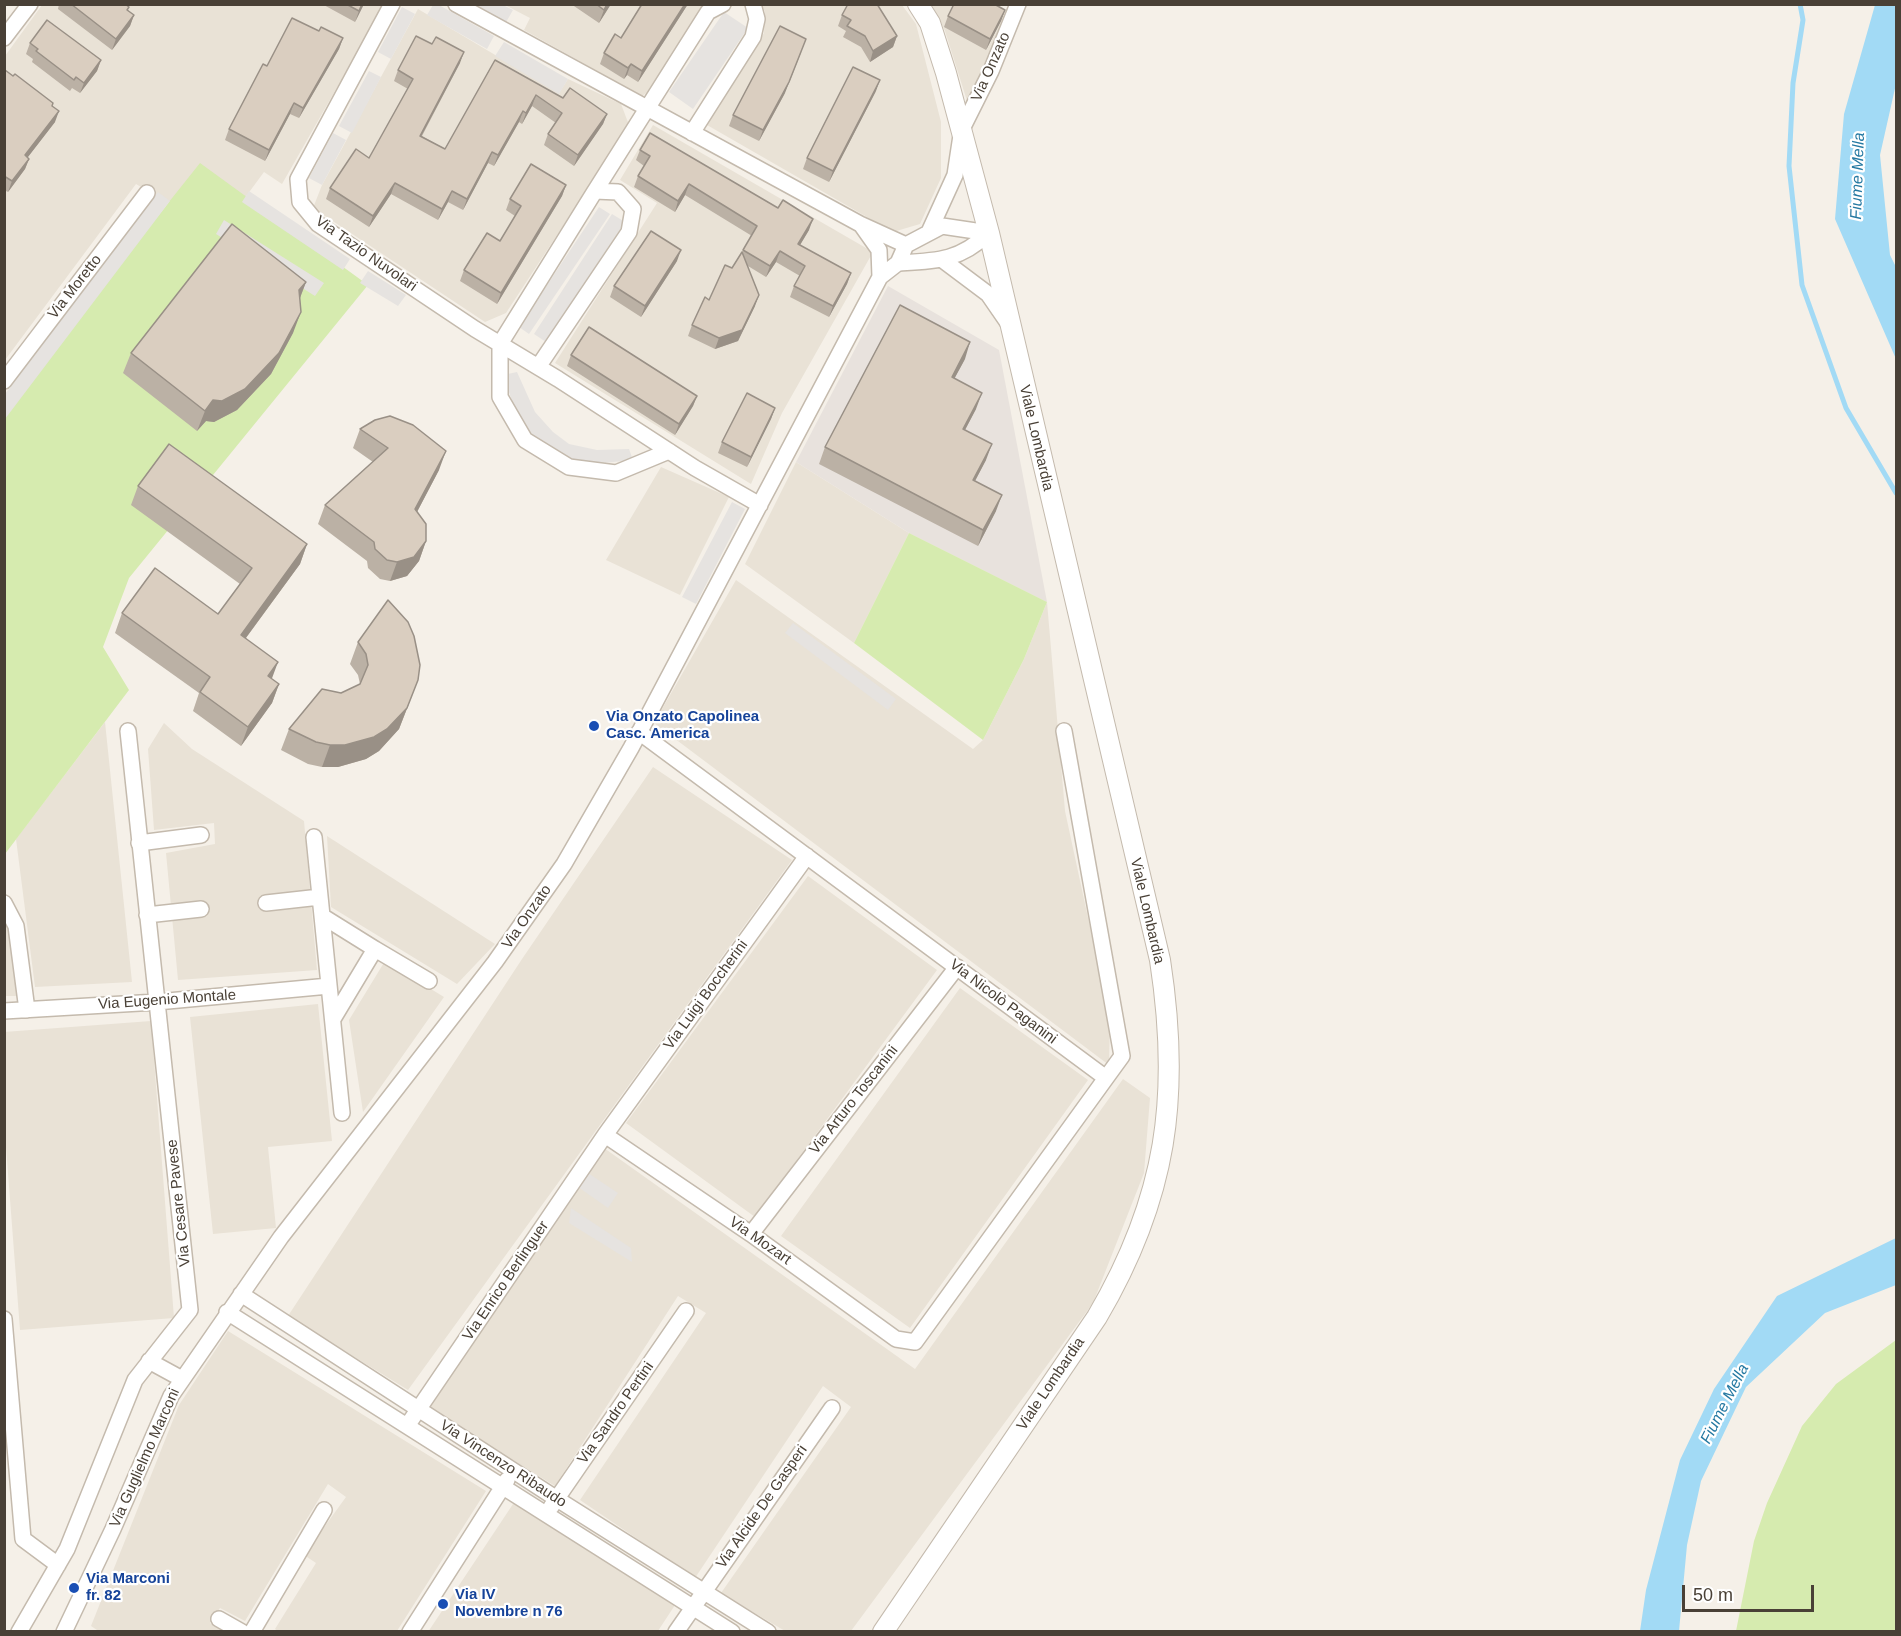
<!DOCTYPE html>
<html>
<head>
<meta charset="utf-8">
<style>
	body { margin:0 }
	#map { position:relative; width:1901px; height:1636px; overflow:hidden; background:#f5f0e8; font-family:Helvetica,sans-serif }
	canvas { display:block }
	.frame { position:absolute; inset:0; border:6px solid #494036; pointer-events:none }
	.scale { position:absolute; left:1682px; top:1585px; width:132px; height:27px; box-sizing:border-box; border:3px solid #494036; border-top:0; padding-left:8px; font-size:18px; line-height:21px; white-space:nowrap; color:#494036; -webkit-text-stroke:4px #fff; paint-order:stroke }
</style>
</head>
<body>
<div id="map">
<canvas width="1901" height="1636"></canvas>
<div class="frame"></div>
<div class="scale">50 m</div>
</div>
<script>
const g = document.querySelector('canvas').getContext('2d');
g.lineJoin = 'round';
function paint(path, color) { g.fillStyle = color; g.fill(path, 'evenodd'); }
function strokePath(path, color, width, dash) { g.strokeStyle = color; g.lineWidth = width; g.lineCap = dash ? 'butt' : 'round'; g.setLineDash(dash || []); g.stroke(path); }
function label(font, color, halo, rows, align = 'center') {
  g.font = font + ' Helvetica,sans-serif'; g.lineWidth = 4.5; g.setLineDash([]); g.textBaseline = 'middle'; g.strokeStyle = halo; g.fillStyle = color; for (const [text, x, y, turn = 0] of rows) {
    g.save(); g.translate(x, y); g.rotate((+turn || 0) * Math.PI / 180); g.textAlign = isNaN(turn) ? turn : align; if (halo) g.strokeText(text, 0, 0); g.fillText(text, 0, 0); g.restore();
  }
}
paint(new Path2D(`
	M 42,5 L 384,5 L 282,184 L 264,172 L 219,233 L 136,184 L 5,360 L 5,56 Z
	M 505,5 L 706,5 L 651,90 L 642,96 L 524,30 L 530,18 Z
	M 762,5 L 902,5 L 916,24 L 941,122 L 941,178 L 920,224 L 893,232 L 707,125 L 764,33 L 765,12 Z
	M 932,5 L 992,5 L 1010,13 L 968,104 L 945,31 Z
	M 418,9 L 559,93 L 568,79 L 621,104 L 629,125 L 506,313 L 485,322 L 313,208 L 322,185 Z
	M 653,125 L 873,252 L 782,413 L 751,484 L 555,363 L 657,203 L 620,180 Z
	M 796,462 L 909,533 L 854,643 L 745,564 Z
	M 661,467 L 729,497 L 680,595 L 606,560 Z
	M 736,580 L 973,749 L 983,740 L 1024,659 L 1047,602 L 1065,811 L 1110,1020 L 1109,1065 L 654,723 Z
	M 105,722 L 132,982 L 35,987 L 16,839 Z
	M 164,723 L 192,749 L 304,821 L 317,970 L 178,980 L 166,853 L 215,844 L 214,823 L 154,830 L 148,749 Z
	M 653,767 L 792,860 L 408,1390 L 288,1316 L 522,959 Z
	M 327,836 L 495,944 L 457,984 L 331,907 Z
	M 808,876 L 937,970 L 755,1217 L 626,1123 Z
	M 5,924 L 9,927 L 17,996 L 5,996 Z
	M 385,961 L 444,997 L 363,1112 L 349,1020 Z
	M 960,988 L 1088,1080 L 910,1328 L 781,1236 Z
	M 318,1004 L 332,1141 L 268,1147 L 276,1228 L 213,1234 L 190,1017 Z
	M 151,1021 L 174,1318 L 20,1330 L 5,1134 L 4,1032 Z
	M 1123,1079 L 1150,1098 L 1144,1173 L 1093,1303 L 851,1631 L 785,1631 L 721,1593 L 851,1407 L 823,1386 L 695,1578 L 580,1500 L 706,1313 L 678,1296 L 555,1486 L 428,1408 L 604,1148 L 915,1369 Z
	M 228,1331 L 486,1491 L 397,1631 L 279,1632 L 275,1629 L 316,1563 L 304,1555 L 346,1497 L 328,1484 L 245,1621 L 220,1608 L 210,1623 L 224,1631 L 100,1632 L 91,1626 L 179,1405 Z
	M 515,1501 L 675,1605 L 658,1631 L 428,1632 Z`), '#e9e2d6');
paint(new Path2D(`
	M 888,286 L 999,350 L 1047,602 L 909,533 L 796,462 Z`), '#e8e2dd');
paint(new Path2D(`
	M 200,163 L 368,285 L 129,578 L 103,647 L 129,690 L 5,854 L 4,409 Z
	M 909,533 L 1047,602 L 1024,659 L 983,740 L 854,643 Z
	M 1896,1340 L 1896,1631 L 1736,1631 L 1754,1541 L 1767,1503 L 1802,1426 L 1836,1384 Z`), '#d6ebaf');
paint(new Path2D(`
	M 433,5 L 439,5 L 494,36 L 487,49 L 427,15 Z
	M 471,5 L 503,5 L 513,10 L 505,24 Z
	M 402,7 L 415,14 L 391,59 L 378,52 Z
	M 724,12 L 748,28 L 693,109 L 669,92 Z
	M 504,42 L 568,79 L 559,94 L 495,56 Z
	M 369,71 L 381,77 L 352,133 L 339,126 Z
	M 333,133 L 346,140 L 322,185 L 309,178 Z
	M 249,191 L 350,259 L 343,270 L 242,202 Z
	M 158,192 L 170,201 L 5,419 L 5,394 Z
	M 599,207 L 610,214 L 529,334 L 519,327 Z
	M 612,214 L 625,222 L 546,342 L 534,334 Z
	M 224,220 L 324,283 L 315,296 L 216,234 Z
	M 368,271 L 406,295 L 398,306 L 360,283 Z
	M 517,372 L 535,412 L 553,432 L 569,444 L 597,450 L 629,449 L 633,460 L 593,464 L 561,456 L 542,445 L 519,421 L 503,375 Z
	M 732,502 L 745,509 L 696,604 L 682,597 Z
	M 793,623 L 896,699 L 888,710 L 785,633 Z
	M 588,1173 L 618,1193 L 608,1208 L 578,1187 Z
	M 571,1208 L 631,1248 L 632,1262 L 569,1223 Z`), '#e6e3e0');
paint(new Path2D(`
	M 1875,5 L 1896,5 L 1896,84 L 1880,155 L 1890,255 L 1896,267 L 1896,359 L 1835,219 L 1844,114 Z
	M 1896,1238 L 1896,1285 L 1825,1313 L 1746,1387 L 1701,1481 L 1687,1545 L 1679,1631 L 1640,1631 L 1646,1590 L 1680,1460 L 1714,1389 L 1777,1296 Z`), '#a2daf5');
strokePath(new Path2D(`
	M 1800,4 L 1803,20 L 1793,83 L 1789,166 L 1802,285 L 1846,408 L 1896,493`), '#a2daf5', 5);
const minor = new Path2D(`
	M 392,4 L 298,179 L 300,202 L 318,224 L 475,329 L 558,379 L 695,468 L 760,505
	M 456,4 L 860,224 L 906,245
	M 4,38 L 30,4
	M 692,133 L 753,37 L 757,19 L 753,4
	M 595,191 L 708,12 L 723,4
	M 862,226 L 879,250 L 880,277
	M 929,232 L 955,175 L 962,129 L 991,71 L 1018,4
	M 944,261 L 988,294 L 1008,323
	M 898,263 C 937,261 959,261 989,233
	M 538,367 L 629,232 L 633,209 L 618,192 L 595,191 L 500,344 L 500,397 L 525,440 L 569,467 L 616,473 L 669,451
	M 4,381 L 147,193
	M 1064,731 L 1122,1056 L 1106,1078
	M 314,837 L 322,916
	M 139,843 L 201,835
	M 4,903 L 16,926 L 27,1010
	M 266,903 L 320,897
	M 147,915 L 201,909
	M 375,949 L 429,981
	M 4,1011 L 157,1002 L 329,986
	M 333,1019 L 375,949 L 322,916 L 342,1113
	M 605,1135 L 751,1234 L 896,1339 L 915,1342 L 1106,1078 L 639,732
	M 751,1234 L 957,967
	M 241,1294 L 557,1499 L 768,1632
	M 227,1312 L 732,1632
	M 4,1319 L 23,1539 L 58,1565
	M 149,1361 L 182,1379
	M 407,1426 L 605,1135 L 807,856
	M 551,1507 L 686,1311
	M 219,1619 L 242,1632
	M 19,1632 L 67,1549 L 135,1380 L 190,1310 L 128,731
	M 64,1632 L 113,1529 L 171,1396 L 281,1237 L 495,962 L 564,864 L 631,748 L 880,277 L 898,263 L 906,245 L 942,226 L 989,233
	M 252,1632 L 324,1510
	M 410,1632 L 507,1480
	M 676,1632 L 832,1408`);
const tertiary = new Path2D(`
	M 883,1632 L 1097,1317 C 1167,1198 1181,1096 1160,960 L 989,233 L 946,73 L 930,23 L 918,4`);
strokePath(minor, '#c4baad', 18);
strokePath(tertiary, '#c4baad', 22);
strokePath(minor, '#fff', 15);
strokePath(tertiary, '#fff', 20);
paint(new Path2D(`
	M 59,4 L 125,4 L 128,10 L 134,15 L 130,26 L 112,50 L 58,9 Z
	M 322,4 L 364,4 L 355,22 Z
	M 571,4 L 611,4 L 599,23 Z
	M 642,4 L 688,4 L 638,82 L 627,75 L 624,79 L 600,64 L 604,53 L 621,38 Z
	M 1005,10 L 1001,21 L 986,50 L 944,27 L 948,16 Z
	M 842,15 L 897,36 L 893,47 L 870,62 L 861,47 L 843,37 L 846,31 L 838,26 Z
	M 319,31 L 343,38 L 339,49 L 299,118 L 290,114 L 265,161 L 225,140 L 229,129 L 267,66 Z
	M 30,43 L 101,60 L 97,71 L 80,93 L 72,88 L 70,91 L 32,62 L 33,59 L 26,54 Z
	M 495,60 L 563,98 L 607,114 L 603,124 L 574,166 L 544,145 L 548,134 L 556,123 L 532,106 L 522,124 L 519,122 L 494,166 L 488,163 L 463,210 L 448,202 L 438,220 L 391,194 L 369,227 L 326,199 L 330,188 L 369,158 L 408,89 L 394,81 L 398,70 L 460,63 L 422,136 L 445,149 Z
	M 5,70 L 52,106 L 55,122 L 27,158 L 29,159 L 25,169 L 8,192 L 4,190 Z
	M 876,91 L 829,182 L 803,169 L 807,158 Z
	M 785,93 L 759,141 L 729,126 L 733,115 Z
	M 640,150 L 809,230 L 800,245 L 851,273 L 847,284 L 829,317 L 790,297 L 794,286 L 800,276 L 776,262 L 766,277 L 748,266 L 755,306 L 738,341 L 715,349 L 688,336 L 692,325 L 732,268 L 752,236 L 685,195 L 675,212 L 634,187 L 638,176 L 644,166 L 636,160 Z
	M 566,185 L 562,196 L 497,304 L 460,281 L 464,270 L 500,241 L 515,216 L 506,210 L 510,199 Z
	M 677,261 L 641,317 L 610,297 L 614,286 Z
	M 306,282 L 300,298 L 293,333 L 271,374 L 237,410 L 214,422 L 206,421 L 197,431 L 123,373 L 131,353 Z
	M 571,355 L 697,396 L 693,406 L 675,435 L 567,366 Z
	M 965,359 L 954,379 L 976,409 L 965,430 L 986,460 L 975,481 L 996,511 L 978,546 L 819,464 L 825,447 Z
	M 775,408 L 771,419 L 747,467 L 718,453 L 722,442 Z
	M 360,429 L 439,470 L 417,512 L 426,541 L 419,561 L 407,576 L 390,581 L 380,579 L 368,568 L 367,561 L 318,524 L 325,505 L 373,462 L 353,448 Z
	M 138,486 L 307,544 L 300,564 L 246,638 L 272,679 L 279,684 L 272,703 L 241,746 L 193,711 L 199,693 L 115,633 L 122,613 L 218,614 L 240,584 L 131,505 Z
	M 358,642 L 410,701 L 399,729 L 379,751 L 366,759 L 338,767 L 322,767 L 308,764 L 281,750 L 289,729 L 341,693 L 360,684 L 358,675 L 350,664 Z`), '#bbb1a5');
paint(new Path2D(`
	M 362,4 L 364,4 L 355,22 L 359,11 Z
	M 607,4 L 611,4 L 599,23 L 604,10 Z
	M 685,4 L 688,4 L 638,82 L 642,71 Z
	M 1005,10 L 1001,21 L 986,50 L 990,39 Z
	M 134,15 L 130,26 L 112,50 L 116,39 Z
	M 897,36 L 893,47 L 870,62 L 873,51 Z
	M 343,38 L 339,49 L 299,118 L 303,108 Z
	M 802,50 L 785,93 L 759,141 L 763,130 Z
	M 464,52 L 460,63 L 416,146 L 420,136 Z
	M 101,60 L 97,71 L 80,93 L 84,83 Z
	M 631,64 L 627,75 L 624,79 L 628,68 Z
	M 880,80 L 876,91 L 829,182 L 833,171 Z
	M 536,95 L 532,106 L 522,124 L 526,113 Z
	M 294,103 L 290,114 L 265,161 L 269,150 Z
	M 59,111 L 55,122 L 21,166 L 25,155 Z
	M 523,111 L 519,122 L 494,166 L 498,155 Z
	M 607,114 L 603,124 L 574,166 L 578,155 Z
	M 492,152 L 488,163 L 463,210 L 467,199 Z
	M 29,159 L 25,169 L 8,192 L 12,181 Z
	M 395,183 L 391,194 L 369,227 L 373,216 Z
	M 689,184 L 685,195 L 675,212 L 678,201 Z
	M 566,185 L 562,196 L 497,304 L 501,293 Z
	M 452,191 L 448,202 L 438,220 L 442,209 Z
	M 813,219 L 809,230 L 794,255 L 798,244 Z
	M 681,250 L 677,261 L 641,317 L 645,306 Z
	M 780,251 L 776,262 L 766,277 L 770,266 Z
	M 851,273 L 847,284 L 829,317 L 833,306 Z
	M 306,282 L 298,303 L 299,290 Z
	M 759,295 L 755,306 L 738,341 L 715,349 L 719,338 Z
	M 301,312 L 293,333 L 271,374 L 237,410 L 214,422 L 206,421 L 197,431 L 205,411 L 213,400 Z
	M 970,342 L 965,359 L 946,394 L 952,377 Z
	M 982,393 L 976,409 L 957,445 L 963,429 Z
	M 697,396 L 693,406 L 675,435 L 679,424 Z
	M 775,408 L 771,419 L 747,467 L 751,457 Z
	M 992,444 L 986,460 L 967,496 L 973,480 Z
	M 446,451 L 439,470 L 408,529 L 415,509 Z
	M 1002,495 L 996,511 L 978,546 L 983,530 Z
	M 426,541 L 419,561 L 407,576 L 390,581 L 397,562 Z
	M 307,544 L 300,564 L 234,654 L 241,635 Z
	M 278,662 L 271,681 L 268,676 Z
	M 418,680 L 399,729 L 379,751 L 366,759 L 338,767 L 322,767 L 330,745 Z
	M 279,684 L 272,703 L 241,746 L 248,727 Z`), '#999086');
const building = new Path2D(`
	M 71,4 L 125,4 L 129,7 L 127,10 L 134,15 L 116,39 Z
	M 346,4 L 362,4 L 359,11 Z
	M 596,4 L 607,4 L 604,10 Z
	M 642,4 L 685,4 L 642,71 L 631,64 L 628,68 L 604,53 L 615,34 L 621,38 Z
	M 848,4 L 877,4 L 897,36 L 873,51 L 865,36 L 847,26 L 851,20 L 842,15 Z
	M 954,4 L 994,4 L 1005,10 L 990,39 L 948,16 Z
	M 292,18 L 319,31 L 321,27 L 343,38 L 303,108 L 294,103 L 269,150 L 229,129 L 263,64 L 267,66 Z
	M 47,20 L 101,60 L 84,83 L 76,77 L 74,80 L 36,51 L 38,49 L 30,43 Z
	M 780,26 L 806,39 L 789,82 L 763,130 L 733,115 Z
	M 416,36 L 432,44 L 436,37 L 464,52 L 420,136 L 445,149 L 495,60 L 563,98 L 570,88 L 607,114 L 578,155 L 548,134 L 562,113 L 536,95 L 526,113 L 523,111 L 498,155 L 492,152 L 467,199 L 452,191 L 442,209 L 395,183 L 373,216 L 330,188 L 356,149 L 369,158 L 413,79 L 398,70 Z
	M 853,67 L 880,80 L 833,171 L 807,158 Z
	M 5,70 L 13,76 L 15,74 L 53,103 L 52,106 L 59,111 L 25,155 L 29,159 L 12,181 L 4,176 Z
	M 650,133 L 778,208 L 783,200 L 813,219 L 798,244 L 851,273 L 833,306 L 794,286 L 805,266 L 780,251 L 770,266 L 743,250 L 757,226 L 689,184 L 678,201 L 638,176 L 650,156 L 640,150 Z
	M 531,164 L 566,185 L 501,293 L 464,270 L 487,233 L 500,241 L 521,206 L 510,199 Z
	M 232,224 L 306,282 L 299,290 L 301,312 L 279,353 L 245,389 L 222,401 L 213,400 L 205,411 L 131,353 Z
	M 651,231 L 681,250 L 645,306 L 614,286 Z
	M 742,252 L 759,295 L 742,330 L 719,338 L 692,325 L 705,297 L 709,300 L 725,265 L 732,268 Z
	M 900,305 L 970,342 L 952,377 L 982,393 L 963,429 L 992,444 L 973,480 L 1002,495 L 983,530 L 825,447 Z
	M 589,327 L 697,396 L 679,424 L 571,355 Z
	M 747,393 L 775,408 L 751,457 L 722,442 Z
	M 390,416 L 413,425 L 446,451 L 415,509 L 426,524 L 426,541 L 414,557 L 397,562 L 387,560 L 375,549 L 374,542 L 325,505 L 388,448 L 360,429 L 375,420 Z
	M 169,444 L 307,544 L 241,635 L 278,662 L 268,676 L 279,684 L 248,727 L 200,692 L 210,677 L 122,613 L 155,568 L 218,614 L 252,568 L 138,486 Z
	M 388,600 L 408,622 L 414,636 L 420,665 L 418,680 L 407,708 L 387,729 L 374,737 L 345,745 L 330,745 L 316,742 L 289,729 L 322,689 L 341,693 L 360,684 L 368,665 L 366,654 L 358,642 Z`);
paint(building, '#dacec0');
strokePath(building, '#999086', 1.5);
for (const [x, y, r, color] of [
	[594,726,6,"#1a4fb4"],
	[74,1588,6,"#1a4fb4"],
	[443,1604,6,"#1a4fb4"]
]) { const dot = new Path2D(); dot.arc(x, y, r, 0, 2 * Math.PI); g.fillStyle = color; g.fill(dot); strokePath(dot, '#fff', 2); }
label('15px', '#494036', '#fff', [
	["Via Onzato",991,67,-66],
	["Via Tazio Nuvolari",366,254,35],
	["Via Moretto",75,287,-52],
	["Viale Lombardia",1036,438,77],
	["Viale Lombardia",1147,911,77],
	["Via Onzato",527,917,-55],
	["Via Luigi Boccherini",706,995,-54],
	["Via Eugenio Montale",167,1000,-4],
	["Via Nicolò Paganini",1003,1002,37],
	["Via Arturo Toscanini",854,1100,-52],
	["Via Cesare Pavese",179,1203,-96],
	["Via Mozart",760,1241,35],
	["Via Enrico Berlinguer",506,1281,-56],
	["Viale Lombardia",1051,1384,-56],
	["Via Sandro Pertini",616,1413,-55],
	["Via Guglielmo Marconi",145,1458,-66],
	["Via Vincenzo Ribaudo",503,1464,33],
	["Via Alcide De Gasperi",762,1507,-55]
]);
label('bold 15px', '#164399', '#fff', [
	["Via Onzato Capolinea",606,717],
	["Casc. America",606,734],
	["Via Marconi",86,1579],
	["fr. 82",86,1596],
	["Via IV",455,1595],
	["Novembre n 76",455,1612]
], 'left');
label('italic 16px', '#2579a2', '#fff', [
	["Fiume Mella",1858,176,-88],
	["Fiume Mella",1725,1404,-63]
]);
</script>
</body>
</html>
